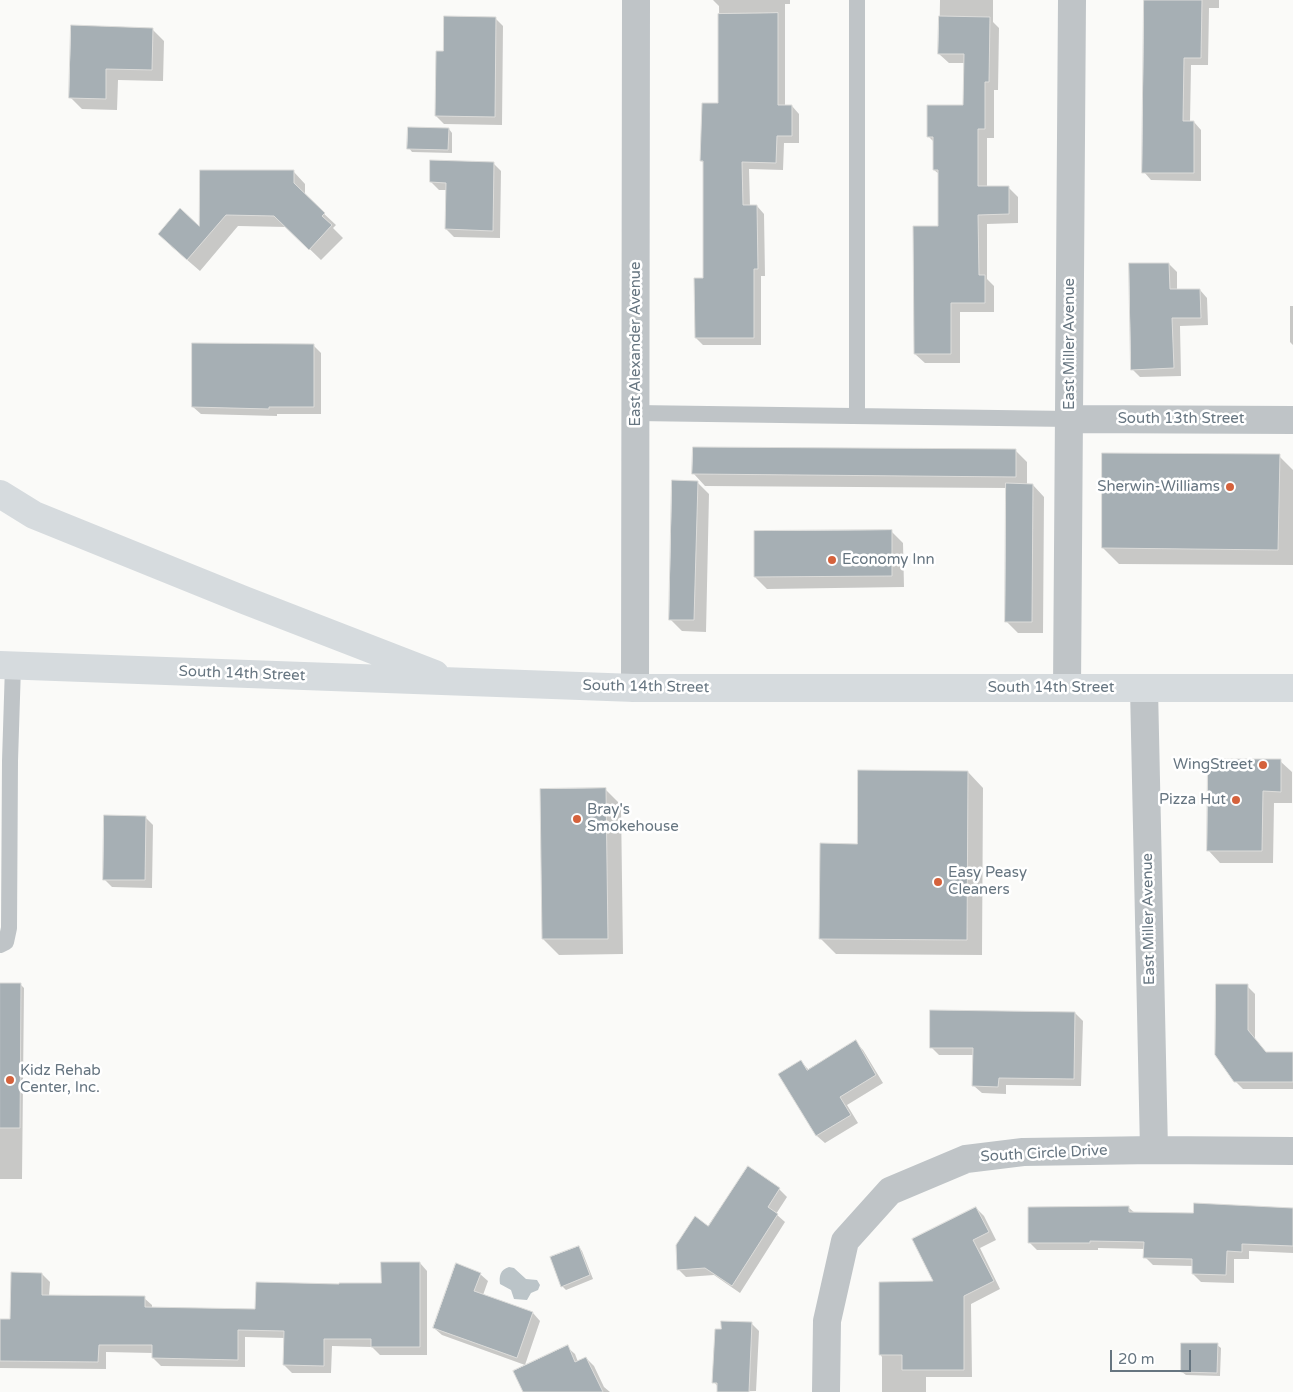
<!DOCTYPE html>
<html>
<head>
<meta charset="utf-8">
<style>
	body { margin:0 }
	#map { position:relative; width:1293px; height:1392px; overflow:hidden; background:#fafaf8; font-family:"Varela Round",sans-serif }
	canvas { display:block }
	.scale { position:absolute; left:1110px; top:1350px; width:81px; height:22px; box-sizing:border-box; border:2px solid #667580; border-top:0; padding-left:6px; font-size:15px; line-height:18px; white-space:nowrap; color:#667580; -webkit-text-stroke:4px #fff; paint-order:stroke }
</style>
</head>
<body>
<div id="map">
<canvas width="1293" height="1392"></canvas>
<div class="scale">20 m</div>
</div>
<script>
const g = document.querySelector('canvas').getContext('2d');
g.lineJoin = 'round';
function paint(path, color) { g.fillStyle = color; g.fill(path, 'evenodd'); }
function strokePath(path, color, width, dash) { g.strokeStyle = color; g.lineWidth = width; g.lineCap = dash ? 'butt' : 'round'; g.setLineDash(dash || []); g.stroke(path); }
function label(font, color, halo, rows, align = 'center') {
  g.font = font + ' "Varela Round",sans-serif'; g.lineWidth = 5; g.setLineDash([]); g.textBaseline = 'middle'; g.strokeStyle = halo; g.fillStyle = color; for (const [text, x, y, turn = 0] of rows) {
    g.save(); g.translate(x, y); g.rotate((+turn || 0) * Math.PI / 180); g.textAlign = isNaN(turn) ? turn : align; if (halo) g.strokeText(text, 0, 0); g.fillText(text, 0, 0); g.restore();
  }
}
paint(new Path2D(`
	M 509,1267 L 514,1268 L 526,1279 L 537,1280 L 540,1285 L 538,1290 L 531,1293 L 527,1300 L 514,1299 L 511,1290 L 500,1284 C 499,1276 500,1270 509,1267 Z`), '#bbc4c8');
paint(new Path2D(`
	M 713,0 L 790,0 L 790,4 L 785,4 L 785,106 L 792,106 L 799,114 L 799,143 L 784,143 L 783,170 L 749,169 L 750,206 L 757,206 L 764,214 L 765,276 L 761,276 L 761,345 L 703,345 L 696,338 L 704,279 L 704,163 L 701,161 L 720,105 L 719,6 Z
	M 940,0 L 993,0 L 993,22 L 999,28 L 998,90 L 994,90 L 994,138 L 987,138 L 987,187 L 1008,187 L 1018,197 L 1018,223 L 987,224 L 987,279 L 994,286 L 994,312 L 960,312 L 960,363 L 925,363 L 915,354 L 939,227 L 939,174 L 934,170 L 934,142 L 929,137 L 964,107 L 965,63 L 949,63 L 939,54 Z
	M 1146,0 L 1219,0 L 1219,8 L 1209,8 L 1208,65 L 1191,65 L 1190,122 L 1194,122 L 1201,130 L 1201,181 L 1151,180 L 1144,172 Z
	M 495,18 L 503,26 L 502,125 L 444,124 L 436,116 Z
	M 152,29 L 164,41 L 163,81 L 118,80 L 117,110 L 82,109 L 70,97 Z
	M 449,129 L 452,133 L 452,153 L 412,152 L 409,148 Z
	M 493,163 L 501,171 L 500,238 L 454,237 L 446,229 L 447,190 L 439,190 L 431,182 Z
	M 294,172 L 305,184 L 305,196 L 336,225 L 333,228 L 343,238 L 321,260 L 287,227 L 238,226 L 200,271 L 171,246 Z
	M 1169,264 L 1177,272 L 1177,291 L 1200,290 L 1207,298 L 1208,325 L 1180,326 L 1181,376 L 1140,377 L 1132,369 Z
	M 1290,306 L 1293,306 L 1293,345 L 1290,342 Z
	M 313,345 L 321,353 L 321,414 L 277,414 L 277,416 L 201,414 L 193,407 Z
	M 1015,450 L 1027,462 L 1027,485 L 1033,485 L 1044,497 L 1043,633 L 1018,633 L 1006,621 L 1007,488 L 705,486 L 694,474 Z
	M 1279,456 L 1293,470 L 1293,565 L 1119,564 L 1103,548 Z
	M 697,482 L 709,494 L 706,632 L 682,631 L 670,619 Z
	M 891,531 L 903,543 L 904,587 L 767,589 L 755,577 Z
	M 1280,761 L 1292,772 L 1292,803 L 1274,803 L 1273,863 L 1220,863 L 1209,851 Z
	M 968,772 L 983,788 L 982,955 L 836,954 L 820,938 Z
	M 605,789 L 621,805 L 623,954 L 559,955 L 543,939 Z
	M 145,817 L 153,825 L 152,888 L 112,887 L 104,879 Z
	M 0,984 L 21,985 L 24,988 L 22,1179 L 0,1179 Z
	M 1247,986 L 1255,994 L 1255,1039 L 1266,1053 L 1293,1053 L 1293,1089 L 1243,1089 L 1235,1081 Z
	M 1075,1013 L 1083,1021 L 1081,1086 L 1006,1085 L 1006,1094 L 982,1093 L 974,1086 L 974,1055 L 939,1055 L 931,1047 Z
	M 855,1042 L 863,1050 L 883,1083 L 847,1105 L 858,1123 L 825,1143 L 817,1136 L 779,1075 L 801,1062 L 809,1070 Z
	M 779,1189 L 787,1197 L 776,1214 L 785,1222 L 740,1293 L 714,1275 L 686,1277 L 678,1269 L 709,1227 Z
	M 1128,1207 L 1135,1213 L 1195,1215 L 1293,1208 L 1293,1253 L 1249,1251 L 1249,1259 L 1234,1259 L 1234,1283 L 1201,1282 L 1193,1274 L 1193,1266 L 1153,1265 L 1145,1257 L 1145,1249 L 1098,1248 L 1098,1250 L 1037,1250 L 1030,1243 Z
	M 976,1208 L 984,1216 L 996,1240 L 980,1248 L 1000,1289 L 971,1304 L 972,1377 L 926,1377 L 926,1392 L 882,1392 L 882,1357 L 880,1354 L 935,1282 Z
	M 579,1247 L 582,1251 L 593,1279 L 566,1290 L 562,1286 Z
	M 420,1263 L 427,1271 L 427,1355 L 380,1355 L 372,1347 L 332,1346 L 331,1373 L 292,1373 L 284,1365 L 285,1338 L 245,1337 L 245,1367 L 161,1366 L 153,1358 L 153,1353 L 106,1352 L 106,1369 L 0,1368 L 0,1320 L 11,1320 L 42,1274 L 50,1282 L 49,1296 L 144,1298 L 152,1305 L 152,1308 L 256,1310 L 382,1285 Z
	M 480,1274 L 488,1281 L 483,1295 L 533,1313 L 540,1321 L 525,1365 L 442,1335 L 434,1328 Z
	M 751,1323 L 759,1331 L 756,1391 L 718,1392 L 718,1387 L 714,1382 L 722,1331 Z
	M 1217,1345 L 1221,1348 L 1220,1376 L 1186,1375 L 1182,1372 Z
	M 567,1347 L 575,1354 L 578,1362 L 586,1358 L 594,1366 L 604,1387 L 610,1392 L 524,1392 Z`), '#0003');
const building = new Path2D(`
	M 1144,0 L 1202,0 L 1201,58 L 1184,58 L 1183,121 L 1194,121 L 1194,173 L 1142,173 Z
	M 778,13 L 778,105 L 792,105 L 792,136 L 777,136 L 776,163 L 742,162 L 743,205 L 757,205 L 758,269 L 754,269 L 754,338 L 695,338 L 694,278 L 703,278 L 703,161 L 700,161 L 702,103 L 718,103 L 718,14 Z
	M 444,16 L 496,17 L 495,117 L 435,116 L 436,51 L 443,51 Z
	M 939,16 L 990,17 L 989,82 L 985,82 L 985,129 L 978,129 L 978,186 L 1009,186 L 1009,214 L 978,215 L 979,275 L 985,275 L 985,303 L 951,303 L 951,354 L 914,354 L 913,226 L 938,226 L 938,170 L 933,170 L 933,137 L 927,137 L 927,105 L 963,105 L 964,54 L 938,54 Z
	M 71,25 L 153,28 L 152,70 L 106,69 L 106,99 L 69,98 Z
	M 408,127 L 449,128 L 448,150 L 407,149 Z
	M 430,160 L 494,162 L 493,231 L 445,229 L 446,183 L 430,182 Z
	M 200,170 L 294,170 L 294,183 L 325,213 L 322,216 L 332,225 L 309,250 L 274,216 L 226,215 L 187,260 L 158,234 L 180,208 L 199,226 Z
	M 1129,263 L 1169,263 L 1170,289 L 1200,289 L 1201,318 L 1172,318 L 1174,368 L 1131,370 Z
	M 192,343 L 314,344 L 314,407 L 269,407 L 269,409 L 192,407 Z
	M 693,447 L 1016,449 L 1016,477 L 692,474 Z
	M 1102,453 L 1280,454 L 1278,550 L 1102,548 Z
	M 672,480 L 698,481 L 694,620 L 669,620 Z
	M 1006,483 L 1033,484 L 1032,622 L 1005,622 Z
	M 892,530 L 892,576 L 754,577 L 754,531 Z
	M 1208,759 L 1281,759 L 1281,792 L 1263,791 L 1262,851 L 1207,851 Z
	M 858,770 L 968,771 L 967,940 L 819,939 L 820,843 L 857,844 Z
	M 606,788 L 608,939 L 542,939 L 540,789 Z
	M 104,815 L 146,816 L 145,880 L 103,880 Z
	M 0,983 L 21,983 L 20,1128 L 0,1128 Z
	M 1216,984 L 1248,984 L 1248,1030 L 1266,1052 L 1293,1052 L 1293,1082 L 1234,1082 L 1215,1055 Z
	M 930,1010 L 1075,1012 L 1074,1079 L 999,1078 L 998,1087 L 972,1086 L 973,1048 L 930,1048 Z
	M 856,1040 L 876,1075 L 840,1097 L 851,1115 L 816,1136 L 778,1074 L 801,1060 L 807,1070 Z
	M 748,1166 L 780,1188 L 768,1207 L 778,1214 L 732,1286 L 705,1268 L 677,1270 L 676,1245 L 695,1216 L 708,1226 Z
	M 1194,1203 L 1293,1208 L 1293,1246 L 1242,1244 L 1242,1252 L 1227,1251 L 1226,1275 L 1192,1274 L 1192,1259 L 1143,1258 L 1144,1242 L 1090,1241 L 1090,1243 L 1028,1243 L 1028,1207 L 1129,1206 L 1129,1212 L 1193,1213 Z
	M 976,1207 L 989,1232 L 973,1240 L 994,1281 L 964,1296 L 964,1370 L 902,1370 L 902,1355 L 879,1355 L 879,1282 L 933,1281 L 912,1239 Z
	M 579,1246 L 590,1275 L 561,1287 L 550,1257 Z
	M 381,1262 L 420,1262 L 420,1347 L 371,1347 L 371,1339 L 324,1339 L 324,1366 L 283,1365 L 284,1331 L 238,1330 L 238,1360 L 152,1358 L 152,1345 L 99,1345 L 98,1362 L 0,1361 L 0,1319 L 10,1319 L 11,1272 L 42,1273 L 42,1295 L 145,1296 L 145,1307 L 255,1309 L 256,1282 L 339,1284 L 339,1283 L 381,1283 Z
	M 456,1263 L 481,1273 L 474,1291 L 533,1312 L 517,1358 L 433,1328 Z
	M 721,1321 L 752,1322 L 749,1392 L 717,1392 L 717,1383 L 712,1383 L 715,1329 L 721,1329 Z
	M 1181,1343 L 1218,1343 L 1217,1373 L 1181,1372 Z
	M 568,1345 L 575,1362 L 586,1357 L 603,1392 L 523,1392 L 513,1371 Z`);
paint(building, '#a6afb4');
strokePath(building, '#dcdcda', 1);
strokePath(new Path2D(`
	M 636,413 L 1070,419
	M 857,416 L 857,0
	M 0,945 L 6,942 L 9,928 L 10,761 L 13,666`), '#bfc4c7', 16);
strokePath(new Path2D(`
	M 1070,419 L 1293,420
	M 1067,687 L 1072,0
	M 635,688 L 636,0
	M 1144,688 L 1154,1150
	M 826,1392 L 827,1321 L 845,1241 L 890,1191 L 966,1159 L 1023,1152 L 1154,1150 L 1293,1151`), '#bfc4c7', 28);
strokePath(new Path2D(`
	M 0,494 L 34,515 L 244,600 L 435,674
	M 0,665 L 635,688 L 1293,688`), '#d6dbde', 28);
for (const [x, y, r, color] of [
	[1230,487,5,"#d5623c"],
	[832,560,5,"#d5623c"],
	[1263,765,5,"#d5623c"],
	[1236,800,5,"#d5623c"],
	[577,819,5,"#d5623c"],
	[938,882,5,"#d5623c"],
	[10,1080,5,"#d5623c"]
]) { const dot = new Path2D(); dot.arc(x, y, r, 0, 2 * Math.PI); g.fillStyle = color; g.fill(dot); strokePath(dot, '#fff', 2); }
label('15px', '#667580', '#fff', [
	["East Alexander Avenue",636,344,-90],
	["East Miller Avenue",1070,344,-90],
	["South 13th Street",1181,419],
	["South 14th Street",242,674,2],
	["South 14th Street",646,687,1],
	["South 14th Street",1051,688],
	["East Miller Avenue",1149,919,-91],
	["South Circle Drive",1044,1154,-3]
]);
label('15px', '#667580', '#fff', [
	["Sherwin-Williams",1220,487,"right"],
	["Economy Inn",842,560],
	["WingStreet",1253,765,"right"],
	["Pizza Hut",1226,800,"right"],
	["Bray's",587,810],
	["Smokehouse",587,827],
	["Easy Peasy",948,873],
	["Cleaners",948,890],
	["Kidz Rehab",20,1071],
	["Center, Inc.",20,1088]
], 'left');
</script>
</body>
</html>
